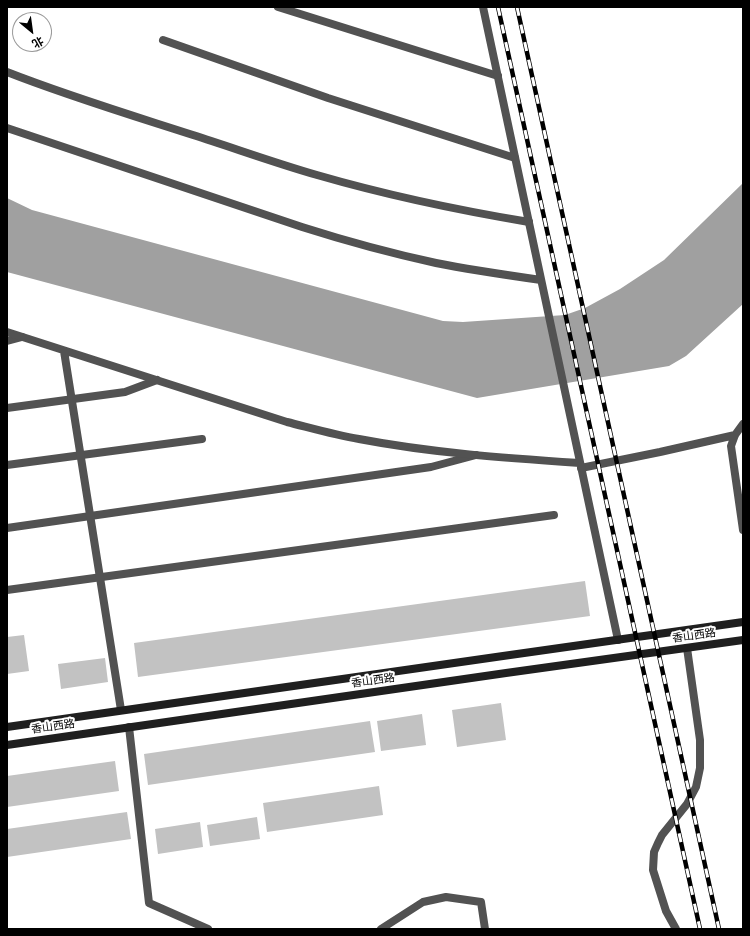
<!DOCTYPE html>
<html>
<head>
<meta charset="utf-8">
<style>
	body { margin:0 }
	#map { position:relative; width:750px; height:936px; overflow:hidden; background:#fff; font-family:"Fira Sans Condensed","Noto Sans SC",sans-serif }
	canvas { display:block }
	.frame { position:absolute; inset:0; border:8px solid #000; pointer-events:none }
	.north { position:absolute; left:12px; top:12px; width:40px; height:40px; box-sizing:border-box; background:#fff; border:1px solid #999; border-radius:50%; rotate:151deg; font-size:11px; font-weight:700; line-height:16px; text-align:center; color:#000 }
	.north::after { content:''; display:block; margin:auto; width:14px; height:18px; background:#000; clip-path:polygon(50% 0,100% 100%,50% 72%,0 100%) }
</style>
</head>
<body>
<div id="map">
<canvas width="750" height="936"></canvas>
<div class="frame"></div>
<div class="north">北</div>
</div>
<script>
const g = document.querySelector('canvas').getContext('2d');
g.lineJoin = 'round';
function paint(path, color) { g.fillStyle = color; g.fill(path, 'evenodd'); }
function strokePath(path, color, width, dash) { g.strokeStyle = color; g.lineWidth = width; g.lineCap = dash ? 'butt' : 'round'; g.setLineDash(dash || []); g.stroke(path); }
function label(font, color, halo, rows, align = 'center') {
  g.font = font + ' "Fira Sans Condensed","Noto Sans SC",sans-serif'; g.lineWidth = 4; g.setLineDash([]); g.textBaseline = 'middle'; g.strokeStyle = halo; g.fillStyle = color; for (const [text, x, y, turn = 0] of rows) {
    g.save(); g.translate(x, y); g.rotate((+turn || 0) * Math.PI / 180); g.textAlign = isNaN(turn) ? turn : align; if (halo) g.strokeText(text, 0, 0); g.fillText(text, 0, 0); g.restore();
  }
}
paint(new Path2D(`
	M 743,183 L 743,304 L 686,356 L 669,366 L 477,398 L 7,272 L 7,198 L 32,210 L 443,321 L 463,322 L 565,315 L 585,308 L 620,289 L 664,260 Z`), '#a0a0a0');
paint(new Path2D(`
	M 585,581 L 590,616 L 138,677 L 134,643 Z
	M 24,635 L 29,671 L 7,674 L 7,637 Z
	M 105,658 L 108,682 L 61,689 L 58,664 Z
	M 501,703 L 506,740 L 457,747 L 452,710 Z
	M 422,714 L 426,745 L 381,751 L 377,721 Z
	M 370,721 L 375,752 L 148,785 L 144,754 Z
	M 115,761 L 119,791 L 7,807 L 7,776 Z
	M 379,786 L 383,815 L 267,832 L 263,803 Z
	M 127,812 L 131,839 L 7,857 L 7,829 Z
	M 257,817 L 260,839 L 210,846 L 207,825 Z
	M 200,822 L 203,847 L 158,854 L 155,829 Z`), '#c2c2c2');
strokePath(new Path2D(`
	M 278,7 L 498,76
	M 163,40 L 328,98 L 515,158
	M 7,72 C 68,96 131,115 193,135 C 234,148 275,163 317,175 C 386,195 457,210 529,222
	M 7,341 L 22,337
	M 7,408 L 125,392 L 157,380
	M 743,424 L 735,435 L 731,446 L 743,530
	M 7,465 L 202,439
	M 581,468 L 660,452 L 735,435
	M 7,528 L 431,467 L 476,455
	M 7,590 L 554,515`), '#525252', 8);
strokePath(new Path2D(`
	M 483,7 L 618,640
	M 7,128 L 302,227 C 346,241 390,253 436,263 C 471,270 506,275 541,280
	M 7,332 L 287,422 C 311,428 335,435 359,439 C 432,453 506,458 580,463
	M 64,351 L 121,710
	M 129,727 L 149,903 L 208,929
	M 381,929 L 423,902 L 446,897 L 481,902 L 485,929
	M 676,929 L 666,911 L 653,870 L 654,852 L 658,843 L 662,835 L 687,804 L 696,787 L 700,768 L 700,740 L 687,648`), '#525252', 8);
strokePath(new Path2D(`
	M 7,727 L 503,656 L 743,622
	M 7,745 L 506,673 L 743,640`), '#1f1f1f', 8);
const rail = new Path2D(`
	M 498,7 L 700,929
	M 517,7 L 719,929`);
strokePath(rail, '#000', 4.5);
strokePath(rail, '#fff', 3, [9]);
label('11px', '#000', '#fff', [
	["香山西路",694,636,-8],
	["香山西路",373,681,-8],
	["香山西路",53,727,-8]
]);
</script>
</body>
</html>
